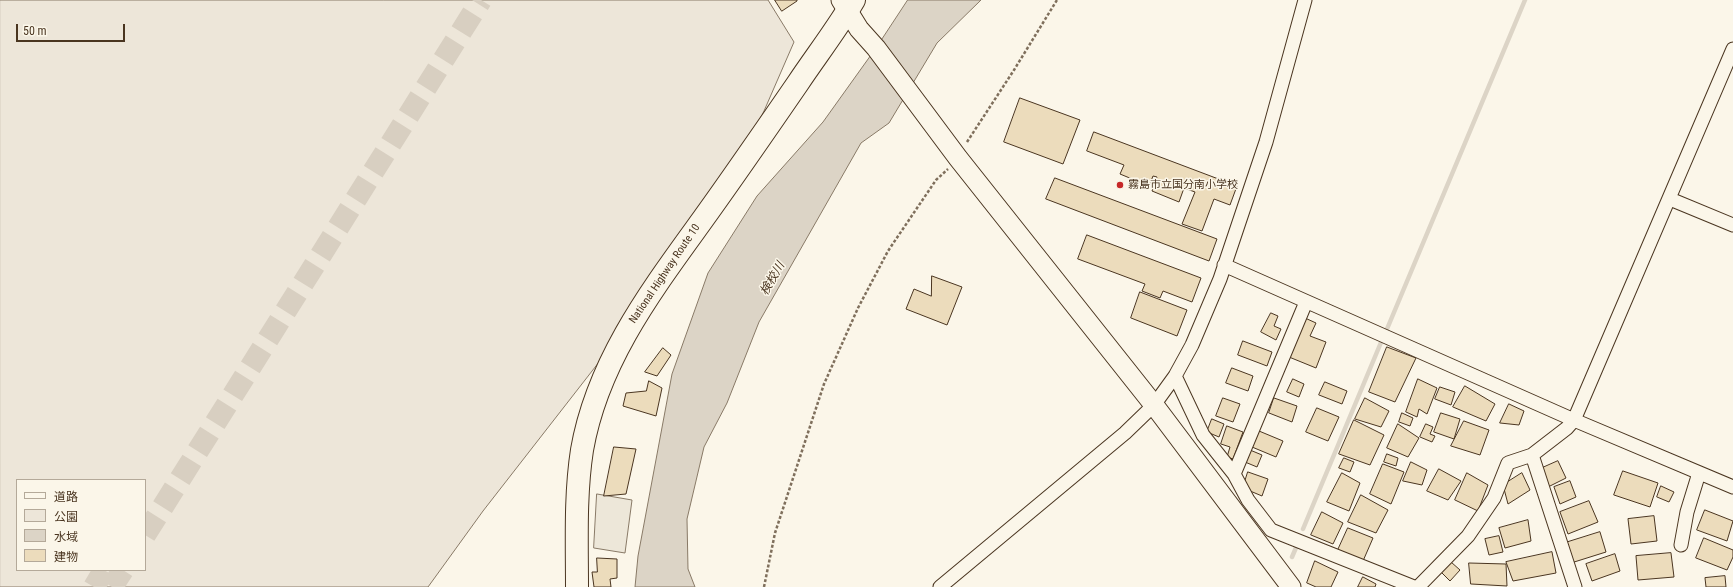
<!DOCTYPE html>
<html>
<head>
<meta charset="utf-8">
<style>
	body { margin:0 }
	#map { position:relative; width:1733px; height:587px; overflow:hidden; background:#fbf6e9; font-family:"Roboto Condensed","Noto Sans JP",sans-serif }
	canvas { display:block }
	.legend { position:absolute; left:16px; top:479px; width:130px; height:92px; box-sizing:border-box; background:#fbf6e9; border:1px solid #b4a999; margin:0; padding:5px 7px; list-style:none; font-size:12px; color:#4a3520 }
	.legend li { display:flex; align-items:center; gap:8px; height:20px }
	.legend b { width:20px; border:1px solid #b4a999 }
	.scale { position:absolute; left:16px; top:24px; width:109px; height:18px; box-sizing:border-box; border:2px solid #4a3520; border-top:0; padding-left:5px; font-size:12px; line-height:14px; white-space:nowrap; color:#4a3520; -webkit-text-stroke:3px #fbf6e9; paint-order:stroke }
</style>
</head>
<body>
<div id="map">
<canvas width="1733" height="587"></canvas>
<ul class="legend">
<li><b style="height:5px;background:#fbf6e9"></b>道路</li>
<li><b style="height:11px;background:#ede6d9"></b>公園</li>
<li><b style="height:11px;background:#dcd4c6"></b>水域</li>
<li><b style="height:11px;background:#ecdcbc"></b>建物</li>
</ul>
<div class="scale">50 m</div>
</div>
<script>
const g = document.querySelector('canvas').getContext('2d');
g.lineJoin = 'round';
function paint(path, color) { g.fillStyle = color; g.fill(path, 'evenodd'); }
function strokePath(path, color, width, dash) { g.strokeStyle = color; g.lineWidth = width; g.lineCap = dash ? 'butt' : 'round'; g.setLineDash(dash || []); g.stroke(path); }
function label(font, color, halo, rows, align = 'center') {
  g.font = font + ' "Roboto Condensed","Noto Sans JP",sans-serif'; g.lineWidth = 3; g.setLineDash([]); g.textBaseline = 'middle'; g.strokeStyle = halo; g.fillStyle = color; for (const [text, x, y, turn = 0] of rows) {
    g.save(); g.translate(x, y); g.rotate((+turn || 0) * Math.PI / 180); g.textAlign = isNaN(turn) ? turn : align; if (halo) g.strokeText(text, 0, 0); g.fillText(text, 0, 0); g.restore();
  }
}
const green = new Path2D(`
	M 0,0 L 768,0 L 794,42 L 764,111 L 727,185 L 638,312 L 483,511 L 428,587 L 0,587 ZM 17,480 L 145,480 L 145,570 L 17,570 Z`);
paint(green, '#ede6d9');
strokePath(green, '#887966', 1);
const parking = new Path2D(`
	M 597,494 L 632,500 L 625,553 L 594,548 Z`);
paint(parking, '#ede7d9');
strokePath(parking, '#887966', 1);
const water = new Path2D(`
	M 908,0 L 981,0 L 937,43 L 889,123 L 861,143 L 759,322 L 727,403 L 704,447 L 687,519 L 688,569 L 695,587 L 635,587 L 638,556 L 672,374 L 708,273 L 757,196 L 823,122 L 876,48 Z`);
paint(water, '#dcd4c6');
strokePath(water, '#887966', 1);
strokePath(new Path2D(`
	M 1387,329 L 1525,0
	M 1303,529 L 1382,340
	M 1292,557 L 1298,543`), '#dcd4c6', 4.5);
const building = new Path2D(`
	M 775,0 L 797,0 L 797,1 L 782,11 Z
	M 1020,98 L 1080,120 L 1063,164 L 1004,142 Z
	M 1094,132 L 1237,186 L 1230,205 L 1214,199 L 1202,231 L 1182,224 L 1195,192 L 1184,188 L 1179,202 L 1152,191 L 1157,177 L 1153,176 L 1149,186 L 1120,174 L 1124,165 L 1087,151 Z
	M 1055,178 L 1217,239 L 1209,261 L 1046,199 Z
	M 1087,235 L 1201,278 L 1192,302 L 1163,291 L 1160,298 L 1142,291 L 1145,284 L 1078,259 Z
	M 932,276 L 962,287 L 947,325 L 906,309 L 914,289 L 931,296 Z
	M 1140,292 L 1187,310 L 1177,336 L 1131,318 Z
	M 1271,313 L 1278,316 L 1274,326 L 1281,329 L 1276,340 L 1261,332 Z
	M 1305,318 L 1316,323 L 1310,336 L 1326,342 L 1316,368 L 1289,357 Z
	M 1243,341 L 1272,352 L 1267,366 L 1238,355 Z
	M 1387,347 L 1416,358 L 1395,402 L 1369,392 Z
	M 663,348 L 671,355 L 657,376 L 645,372 Z
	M 1232,368 L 1253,376 L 1248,391 L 1226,383 Z
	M 1293,379 L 1304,384 L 1299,397 L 1287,392 Z
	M 1418,379 L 1437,388 L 1427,414 L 1419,409 L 1417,417 L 1406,412 Z
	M 649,381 L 662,388 L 656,416 L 623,406 L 626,393 L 646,391 Z
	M 1325,382 L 1347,391 L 1342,404 L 1319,395 Z
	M 1465,386 L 1495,404 L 1486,421 L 1453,407 Z
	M 1440,387 L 1455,392 L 1451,405 L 1435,399 Z
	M 1223,398 L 1240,404 L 1233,422 L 1216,416 Z
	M 1274,398 L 1297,406 L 1292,422 L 1269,413 Z
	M 1365,398 L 1389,411 L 1381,427 L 1355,419 Z
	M 1509,404 L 1524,411 L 1519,425 L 1500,423 Z
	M 1317,408 L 1339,417 L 1328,441 L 1306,432 Z
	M 1402,413 L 1413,418 L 1410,426 L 1399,422 Z
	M 1441,413 L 1460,419 L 1454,439 L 1434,432 Z
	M 1212,419 L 1224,424 L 1219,437 L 1207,432 Z
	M 1354,420 L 1384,435 L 1370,465 L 1339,454 Z
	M 1464,421 L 1489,430 L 1480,455 L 1451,446 Z
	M 1398,424 L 1419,438 L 1408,457 L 1387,448 Z
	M 1426,424 L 1433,427 L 1430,434 L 1435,436 L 1432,442 L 1420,437 Z
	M 1227,426 L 1243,432 L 1233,459 L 1227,457 L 1230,447 L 1221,444 Z
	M 1259,431 L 1283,441 L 1276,457 L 1252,447 Z
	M 614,447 L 636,449 L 626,494 L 604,496 Z
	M 1250,450 L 1262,455 L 1257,467 L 1245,462 Z
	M 1387,454 L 1398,458 L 1396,466 L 1384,462 Z
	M 1344,458 L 1354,462 L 1350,472 L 1339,468 Z
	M 1558,461 L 1566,478 L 1548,487 L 1540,469 Z
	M 1411,462 L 1427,470 L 1422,485 L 1403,481 Z
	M 1383,464 L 1404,472 L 1391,504 L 1370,494 Z
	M 1439,469 L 1461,481 L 1448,500 L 1427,491 Z
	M 1623,471 L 1658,483 L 1650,507 L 1614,495 Z
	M 1248,472 L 1268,479 L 1262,496 L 1243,488 Z
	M 1342,473 L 1360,483 L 1349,511 L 1327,502 Z
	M 1467,473 L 1488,485 L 1478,511 L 1455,500 Z
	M 1522,473 L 1530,490 L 1508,504 L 1503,485 Z
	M 1570,481 L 1576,497 L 1560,504 L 1554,487 Z
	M 1661,486 L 1674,492 L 1669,502 L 1657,497 Z
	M 1361,495 L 1388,510 L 1376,533 L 1348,522 Z
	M 1589,501 L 1598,522 L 1568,534 L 1560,512 Z
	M 1705,510 L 1733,521 L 1727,541 L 1697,530 Z
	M 1322,512 L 1343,523 L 1333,544 L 1311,535 Z
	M 1654,516 L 1657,541 L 1631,544 L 1628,519 Z
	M 1528,520 L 1531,541 L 1505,548 L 1499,528 Z
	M 1348,528 L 1373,538 L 1363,561 L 1338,550 Z
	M 1600,532 L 1606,552 L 1571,563 L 1565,543 Z
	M 1499,536 L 1503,552 L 1489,555 L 1485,539 Z
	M 1704,538 L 1733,550 L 1733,557 L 1727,570 L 1696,558 Z
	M 1552,552 L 1556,573 L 1513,581 L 1506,562 Z
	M 1671,553 L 1674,577 L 1638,580 L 1636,556 Z
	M 1615,554 L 1620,571 L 1592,581 L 1586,564 Z
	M 597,558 L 617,559 L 617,578 L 610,579 L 611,587 L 594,587 L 592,572 L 597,572 Z
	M 1315,561 L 1338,572 L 1331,587 L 1316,587 L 1307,583 Z
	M 1451,562 L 1460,570 L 1450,581 L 1441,572 Z
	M 1469,563 L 1506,564 L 1507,586 L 1471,584 Z
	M 1725,576 L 1726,587 L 1706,587 L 1705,578 Z
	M 1363,577 L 1376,584 L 1375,587 L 1358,587 Z`);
paint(building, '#ecdcbc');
strokePath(building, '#4a3520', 1);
strokePath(new Path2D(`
	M 145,535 L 481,0
	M 94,587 L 104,570
	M 112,587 L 123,570`), '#d8cfc1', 22, [22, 11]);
const minor = new Path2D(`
	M 1670,199 L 1733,225
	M 1224,265 L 1574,420 L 1733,487
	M 1175,376 L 1203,435 L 1234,474 L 1248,500 L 1271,530 L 1414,587
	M 1532,455 L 1575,587
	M 1234,474 L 1306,302
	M 1681,545 L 1687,512 L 1699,473
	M 940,587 L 1125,433 L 1154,405 L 1175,376 L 1192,345 L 1220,279 L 1266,142 L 1305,0
	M 1418,587 L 1468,536 L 1494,498 L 1508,463 L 1532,455 L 1567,428 L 1574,420 L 1733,49`);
const secondary = new Path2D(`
	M 841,0 L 859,29 L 876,48 L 958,158 L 1154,405 L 1291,587`);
const trunk = new Path2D(`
	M 577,587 C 577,542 575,495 582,450 C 597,364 648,295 698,226 C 732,179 765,131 798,83 C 816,56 837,29 854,0`);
strokePath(minor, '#4a3520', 15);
strokePath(secondary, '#4a3520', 21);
strokePath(trunk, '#4a3520', 24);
strokePath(new Path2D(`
	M 967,142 L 1014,70 L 1057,0
	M 764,587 L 775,533 L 824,384 L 858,308 L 888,251 L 936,180 L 948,169`), '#7f6f5c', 2.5, [3, 2]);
strokePath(minor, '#fbf6e9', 13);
strokePath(secondary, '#fbf6e9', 19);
strokePath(trunk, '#fbf6e9', 22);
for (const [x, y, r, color] of [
	[1120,185,4,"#c62828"]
]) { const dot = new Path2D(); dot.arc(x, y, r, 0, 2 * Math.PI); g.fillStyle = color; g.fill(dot); strokePath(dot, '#fbf6e9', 1.5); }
label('11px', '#4a3520', '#fbf6e9', [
	["霧島市立国分南小学校",1128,185]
], 'left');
label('11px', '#4a3520', '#fbf6e9', [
	["National Highway Route 10",665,274,-56]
]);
label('italic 12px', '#4a3520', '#fbf6e9', [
	["検校川",773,279,-60]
]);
</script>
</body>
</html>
